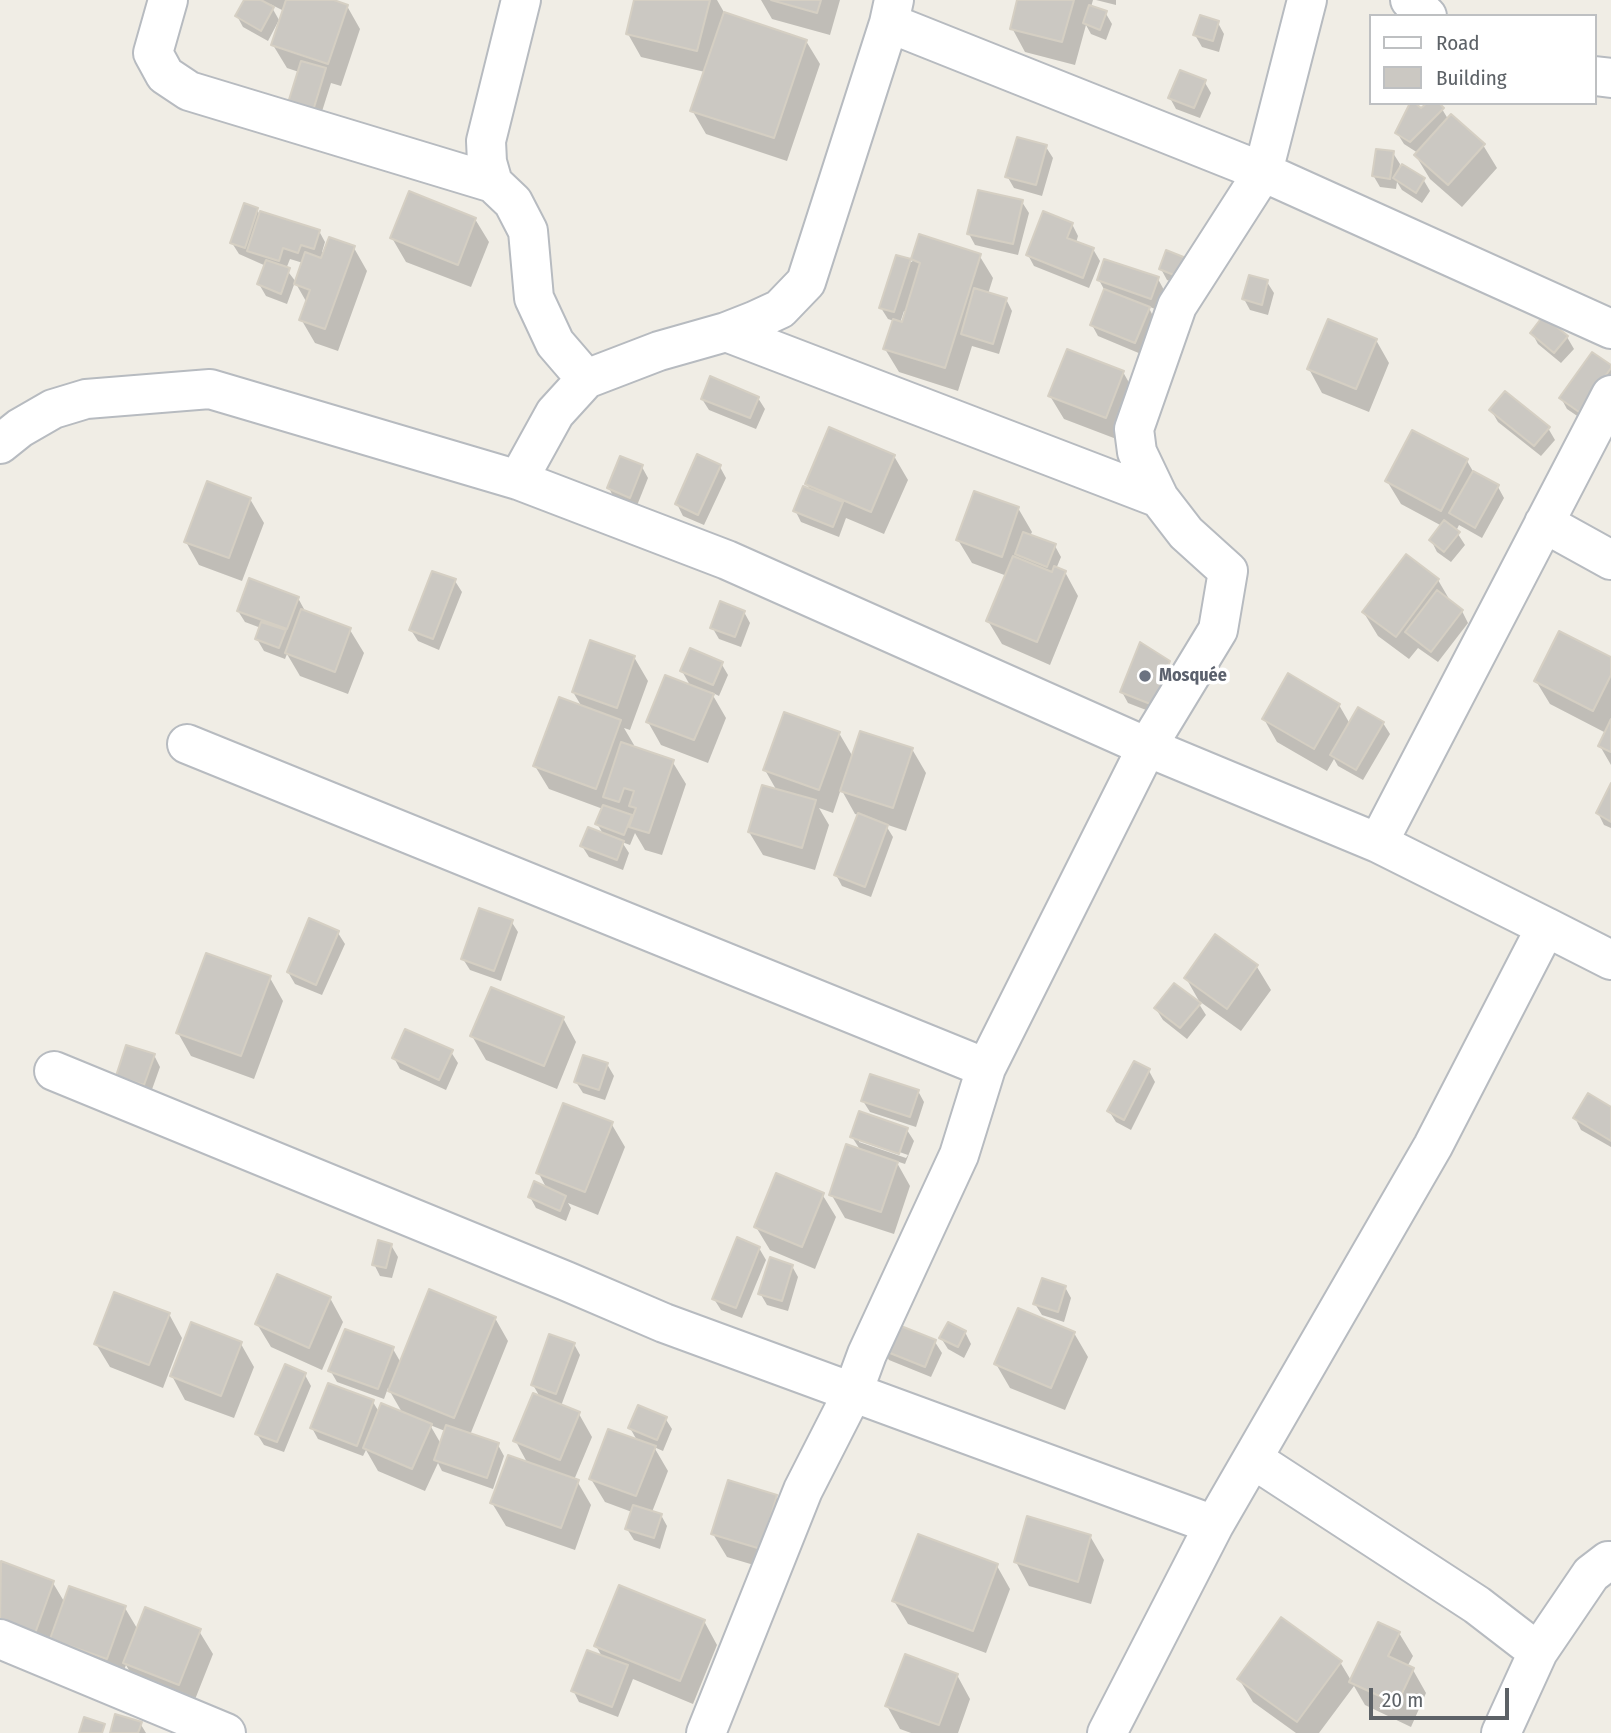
<!DOCTYPE html>
<html>
<head>
<meta charset="utf-8">
<style>
	body { margin:0 }
	#map { position:relative; width:1611px; height:1733px; overflow:hidden; background:#f0ede5; font-family:"Fira Sans Condensed",sans-serif }
	canvas { display:block }
	.legend { position:absolute; left:1369px; top:14px; width:228px; height:91px; box-sizing:border-box; background:#fff; border:2px solid #bec0c2; margin:0; padding:9px 12px; list-style:none; font-size:21px; color:#5d6267 }
	.legend li { display:flex; align-items:center; gap:14px; height:35px }
	.legend b { width:35px; border:2px solid #bec0c2 }
	.scale { position:absolute; left:1369px; top:1688px; width:140px; height:32px; box-sizing:border-box; border:4px solid #5d6267; border-top:0; padding-left:9px; font-size:21px; line-height:24px; white-space:nowrap; color:#5d6267; -webkit-text-stroke:5px #fff; paint-order:stroke }
</style>
</head>
<body>
<div id="map">
<canvas width="1611" height="1733"></canvas>
<ul class="legend">
<li><b style="height:9px;background:#fff"></b>Road</li>
<li><b style="height:19px;background:#cbc8c2"></b>Building</li>
</ul>
<div class="scale">20 m</div>
</div>
<script>
const g = document.querySelector('canvas').getContext('2d');
g.lineJoin = 'round';
function paint(path, color) { g.fillStyle = color; g.fill(path, 'evenodd'); }
function strokePath(path, color, width, dash) { g.strokeStyle = color; g.lineWidth = width; g.lineCap = dash ? 'butt' : 'round'; g.setLineDash(dash || []); g.stroke(path); }
function label(font, color, halo, rows, align = 'center') {
  g.font = font + ' "Fira Sans Condensed",sans-serif'; g.lineWidth = 7; g.setLineDash([]); g.textBaseline = 'middle'; g.strokeStyle = halo; g.fillStyle = color; for (const [text, x, y, turn = 0] of rows) {
    g.save(); g.translate(x, y); g.rotate((+turn || 0) * Math.PI / 180); g.textAlign = isNaN(turn) ? turn : align; if (halo) g.strokeText(text, 0, 0); g.fillText(text, 0, 0); g.restore();
  }
}
paint(new Path2D(`
	M 246,0 L 329,0 L 347,6 L 360,29 L 341,86 L 331,83 L 318,124 L 299,72 L 287,68 L 273,45 L 284,11 L 270,4 L 279,20 L 268,41 L 243,27 L 237,16 Z
	M 636,0 L 717,0 L 725,14 L 806,41 L 820,64 L 787,161 L 706,134 L 692,110 L 705,72 L 641,57 L 628,34 Z
	M 761,0 L 840,0 L 830,35 L 772,19 Z
	M 1019,0 L 1093,0 L 1091,7 L 1105,12 L 1112,24 L 1106,40 L 1091,34 L 1086,25 L 1075,65 L 1025,52 L 1012,28 Z
	M 1096,0 L 1116,0 L 1116,5 Z
	M 1218,23 L 1224,34 L 1219,52 L 1202,47 L 1195,35 Z
	M 1204,81 L 1211,93 L 1200,118 L 1176,109 L 1170,98 Z
	M 1442,109 L 1448,119 L 1483,145 L 1497,168 L 1462,207 L 1430,179 L 1416,156 L 1418,153 L 1404,144 L 1397,133 L 1421,110 Z
	M 1046,147 L 1053,158 L 1042,196 L 1014,188 L 1007,176 Z
	M 1393,153 L 1400,164 L 1398,173 L 1423,179 L 1430,191 L 1422,203 L 1402,190 L 1397,182 L 1396,189 L 1380,187 L 1373,175 Z
	M 1022,202 L 1029,213 L 1018,255 L 975,245 L 969,234 Z
	M 257,209 L 260,216 L 319,231 L 325,242 L 322,252 L 354,248 L 367,271 L 338,351 L 315,343 L 301,319 L 307,303 L 295,282 L 287,304 L 266,296 L 259,284 L 266,266 L 239,254 L 232,243 ZM 290,259 L 303,263 L 296,282 L 286,269 Z
	M 475,219 L 489,242 L 471,287 L 406,262 L 392,238 Z
	M 1072,224 L 1078,236 L 1076,243 L 1093,249 L 1100,261 L 1089,288 L 1034,266 L 1028,255 Z
	M 920,237 L 979,255 L 993,278 L 988,294 L 1006,299 L 1012,311 L 999,354 L 972,346 L 958,391 L 899,372 L 885,349 L 894,321 L 888,319 L 881,308 L 897,257 L 912,262 ZM 904,311 L 907,312 L 903,324 L 900,323 Z
	M 1167,252 L 1185,287 L 1167,280 L 1161,269 Z
	M 1158,279 L 1164,290 L 1157,310 L 1148,306 L 1155,320 L 1141,354 L 1098,336 L 1092,325 L 1105,291 L 1099,280 Z
	M 1267,282 L 1274,293 L 1268,315 L 1250,310 L 1244,299 Z
	M 1544,319 L 1567,337 L 1574,349 L 1561,363 L 1538,344 L 1532,333 Z
	M 1376,340 L 1389,363 L 1369,412 L 1322,393 L 1309,369 Z
	M 1611,367 L 1611,387 L 1586,422 L 1567,409 L 1561,398 Z
	M 1123,372 L 1136,395 L 1119,440 L 1064,419 L 1050,396 Z
	M 758,398 L 765,409 L 756,429 L 709,410 L 702,399 Z
	M 1491,410 L 1548,428 L 1555,440 L 1541,456 L 1498,422 Z
	M 894,456 L 908,480 L 884,534 L 846,518 L 839,537 L 801,522 L 795,510 L 811,491 L 807,484 Z
	M 1467,461 L 1474,473 L 1498,487 L 1504,498 L 1482,538 L 1459,525 L 1456,531 L 1465,545 L 1451,562 L 1437,552 L 1431,540 L 1442,526 L 1401,504 L 1387,481 Z
	M 642,467 L 648,478 L 636,508 L 615,500 L 609,488 Z
	M 720,467 L 726,478 L 704,525 L 683,516 L 677,504 Z
	M 250,499 L 264,523 L 242,581 L 199,565 L 186,542 Z
	M 1018,508 L 1032,532 L 1030,536 L 1055,546 L 1061,557 L 1056,569 L 1065,572 L 1078,596 L 1050,665 L 1002,644 L 988,621 L 1007,576 L 972,563 L 958,540 Z
	M 1438,580 L 1452,604 L 1462,611 L 1468,623 L 1438,662 L 1418,648 L 1409,659 L 1378,636 L 1364,613 Z
	M 455,581 L 462,592 L 439,650 L 418,641 L 411,630 Z
	M 298,598 L 304,609 L 303,612 L 350,630 L 364,653 L 348,694 L 300,676 L 287,654 L 285,659 L 264,651 L 257,639 L 261,628 L 245,622 L 238,611 Z
	M 744,612 L 750,623 L 741,647 L 719,639 L 712,627 Z
	M 634,657 L 648,681 L 630,730 L 624,728 L 634,745 L 633,748 L 672,761 L 686,784 L 662,855 L 645,850 L 635,833 L 630,845 L 622,842 L 629,853 L 623,870 L 589,857 L 582,846 L 604,835 L 597,824 L 603,809 L 549,789 L 535,766 L 582,707 L 573,692 Z
	M 1611,659 L 1611,765 L 1600,746 L 1606,733 L 1550,704 L 1536,681 Z
	M 1168,662 L 1175,673 L 1159,715 L 1128,703 L 1122,692 Z
	M 721,663 L 728,675 L 719,696 L 711,692 L 726,718 L 708,763 L 661,745 L 648,722 L 691,687 L 682,671 Z
	M 1339,705 L 1350,724 L 1383,723 L 1390,734 L 1363,780 L 1338,766 L 1334,759 L 1327,771 L 1277,742 L 1264,719 Z
	M 839,733 L 853,757 L 912,749 L 926,773 L 906,831 L 885,824 L 893,837 L 871,897 L 842,886 L 836,875 L 859,815 L 855,814 L 841,789 L 833,813 L 819,808 L 829,825 L 815,870 L 763,855 L 749,832 L 777,791 L 765,770 Z
	M 1611,787 L 1611,828 L 1604,825 L 1598,813 Z
	M 511,921 L 518,932 L 501,981 L 470,970 L 463,959 Z
	M 338,933 L 345,944 L 322,995 L 295,984 L 288,972 Z
	M 1215,937 L 1257,967 L 1271,990 L 1241,1031 L 1199,1001 L 1186,978 Z
	M 270,978 L 283,1001 L 254,1079 L 191,1056 L 178,1033 Z
	M 1199,1004 L 1206,1015 L 1187,1039 L 1163,1020 L 1156,1009 Z
	M 563,1018 L 576,1042 L 557,1089 L 486,1060 L 472,1036 Z
	M 451,1052 L 458,1063 L 446,1090 L 400,1069 L 394,1058 Z
	M 154,1055 L 160,1067 L 150,1095 L 125,1087 L 118,1076 Z
	M 607,1064 L 614,1076 L 605,1100 L 583,1093 L 576,1082 Z
	M 1149,1071 L 1155,1082 L 1131,1130 L 1116,1122 L 1109,1111 Z
	M 918,1091 L 924,1102 L 916,1127 L 870,1112 L 863,1101 Z
	M 1611,1109 L 1611,1147 L 1581,1130 L 1575,1118 Z
	M 611,1123 L 625,1147 L 598,1215 L 568,1203 L 571,1208 L 566,1221 L 536,1208 L 530,1197 L 547,1189 L 538,1172 Z
	M 907,1130 L 914,1141 L 905,1164 L 896,1161 L 910,1186 L 894,1234 L 845,1218 L 831,1194 L 861,1151 L 852,1137 ZM 859,1138 L 908,1155 L 906,1158 L 859,1142 Z
	M 822,1194 L 836,1217 L 815,1269 L 770,1250 L 756,1227 Z
	M 391,1245 L 398,1257 L 392,1278 L 380,1276 L 374,1264 Z
	M 759,1248 L 766,1260 L 742,1318 L 721,1310 L 714,1299 Z
	M 792,1266 L 798,1277 L 788,1311 L 767,1305 L 760,1293 Z
	M 1065,1287 L 1071,1298 L 1064,1322 L 1042,1315 L 1035,1304 Z
	M 330,1298 L 343,1322 L 322,1370 L 271,1347 L 257,1324 Z
	M 169,1314 L 182,1338 L 163,1388 L 110,1367 L 96,1344 Z
	M 495,1318 L 508,1341 L 470,1435 L 498,1445 L 504,1456 L 493,1489 L 442,1471 L 438,1463 L 425,1491 L 378,1471 L 366,1450 L 363,1456 L 318,1439 L 312,1428 L 373,1402 L 379,1412 L 403,1414 L 388,1388 L 384,1399 L 337,1382 L 330,1370 L 393,1349 L 401,1363 ZM 430,1425 L 445,1431 L 441,1444 Z
	M 965,1332 L 971,1344 L 964,1358 L 948,1349 L 941,1338 Z
	M 1074,1333 L 1088,1357 L 1065,1410 L 1010,1388 L 996,1364 Z
	M 935,1342 L 942,1353 L 931,1377 L 889,1360 L 882,1349 Z
	M 241,1344 L 254,1367 L 234,1418 L 185,1400 L 172,1376 Z
	M 574,1344 L 580,1355 L 561,1406 L 579,1414 L 592,1437 L 574,1480 L 577,1481 L 591,1505 L 575,1550 L 506,1526 L 492,1503 L 528,1464 L 515,1440 L 540,1397 L 533,1385 Z
	M 305,1375 L 311,1386 L 284,1452 L 264,1445 L 257,1434 Z
	M 665,1418 L 672,1429 L 663,1451 L 654,1447 L 668,1471 L 652,1512 L 661,1515 L 667,1526 L 660,1549 L 634,1540 L 627,1529 L 632,1512 L 605,1502 L 591,1479 L 638,1442 L 630,1428 Z
	M 776,1496 L 790,1520 L 774,1571 L 727,1557 L 713,1534 Z
	M 1090,1536 L 1104,1560 L 1091,1604 L 1029,1586 L 1016,1562 Z
	M 2,1563 L 53,1583 L 65,1603 L 125,1608 L 138,1630 L 199,1631 L 213,1654 L 192,1707 L 138,1686 L 126,1665 L 120,1681 L 0,1643 L 0,1570 Z
	M 997,1566 L 1010,1589 L 986,1653 L 908,1624 L 894,1601 Z
	M 704,1621 L 717,1645 L 693,1704 L 633,1679 L 618,1717 L 579,1702 L 573,1690 L 603,1658 L 596,1646 Z
	M 1399,1633 L 1413,1656 L 1407,1667 L 1413,1670 L 1426,1693 L 1411,1727 L 1365,1705 L 1354,1686 L 1319,1733 L 1296,1733 L 1253,1702 L 1239,1679 L 1340,1662 L 1352,1682 Z
	M 957,1675 L 970,1699 L 958,1733 L 911,1733 L 900,1729 L 887,1706 Z
	M 140,1723 L 146,1733 L 112,1733 Z`), '#0003');
const building = new Path2D(`
	M 244,0 L 261,0 L 274,7 L 261,31 L 235,16 Z
	M 286,0 L 334,0 L 348,5 L 328,64 L 271,45 Z
	M 634,0 L 710,0 L 697,51 L 626,34 Z
	M 771,0 L 821,0 L 817,13 Z
	M 1017,0 L 1074,0 L 1062,42 L 1010,29 Z
	M 1089,5 L 1107,11 L 1100,30 L 1083,23 Z
	M 724,12 L 807,40 L 774,138 L 690,111 Z
	M 1200,15 L 1219,21 L 1213,41 L 1193,35 Z
	M 301,61 L 326,68 L 312,114 L 287,106 Z
	M 1180,70 L 1206,80 L 1194,108 L 1168,98 Z
	M 1410,103 L 1415,103 L 1421,108 L 1427,103 L 1439,103 L 1444,108 L 1410,142 L 1395,133 Z
	M 1451,114 L 1485,144 L 1448,185 L 1414,155 Z
	M 1017,137 L 1047,145 L 1036,185 L 1005,177 Z
	M 1376,149 L 1394,151 L 1390,179 L 1372,176 Z
	M 1402,164 L 1425,178 L 1416,193 L 1393,178 Z
	M 978,190 L 1023,200 L 1013,244 L 967,234 Z
	M 409,191 L 476,218 L 458,265 L 390,238 Z
	M 244,203 L 258,208 L 245,248 L 230,243 Z
	M 260,211 L 320,230 L 314,249 L 301,245 L 298,253 L 283,248 L 279,261 L 247,251 Z
	M 1043,211 L 1073,223 L 1067,238 L 1094,248 L 1083,278 L 1026,255 Z
	M 919,234 L 981,254 L 945,368 L 883,349 L 893,319 L 902,322 L 920,263 L 911,259 Z
	M 329,237 L 355,246 L 325,329 L 299,320 L 310,290 L 294,284 L 305,252 L 321,258 Z
	M 1166,250 L 1186,258 L 1179,277 L 1159,269 Z
	M 896,255 L 911,259 L 894,312 L 879,308 Z
	M 1104,259 L 1159,277 L 1151,299 L 1097,280 Z
	M 266,260 L 290,268 L 281,294 L 257,284 Z
	M 1249,275 L 1268,280 L 1262,305 L 1242,299 Z
	M 974,288 L 1007,298 L 993,344 L 961,334 Z
	M 1104,289 L 1150,307 L 1135,343 L 1090,325 Z
	M 1543,316 L 1568,336 L 1554,353 L 1530,333 Z
	M 1328,319 L 1377,339 L 1356,389 L 1307,369 Z
	M 1067,349 L 1124,371 L 1106,418 L 1048,396 Z
	M 1592,352 L 1611,365 L 1611,368 L 1579,412 L 1559,398 Z
	M 710,376 L 759,397 L 750,418 L 701,399 Z
	M 1505,391 L 1550,427 L 1534,446 L 1489,410 Z
	M 829,427 L 895,455 L 871,512 L 805,484 Z
	M 1412,430 L 1468,459 L 1441,511 L 1385,481 Z
	M 697,454 L 721,465 L 698,515 L 675,504 Z
	M 620,456 L 643,465 L 630,498 L 607,488 Z
	M 1473,471 L 1499,485 L 1475,528 L 1449,513 Z
	M 207,481 L 251,498 L 229,558 L 184,542 Z
	M 803,486 L 843,502 L 833,527 L 793,511 Z
	M 974,491 L 1019,507 L 1002,557 L 956,540 Z
	M 1444,520 L 1460,532 L 1444,552 L 1429,540 Z
	M 1023,532 L 1056,544 L 1047,567 L 1015,554 Z
	M 1406,554 L 1439,579 L 1396,637 L 1362,612 Z
	M 1013,556 L 1052,572 L 1054,566 L 1066,571 L 1037,642 L 986,621 Z
	M 432,571 L 456,579 L 433,639 L 409,630 Z
	M 249,578 L 299,597 L 287,629 L 237,611 Z
	M 1437,590 L 1463,610 L 1431,652 L 1405,632 Z
	M 720,601 L 745,611 L 735,637 L 710,628 Z
	M 301,609 L 351,628 L 335,672 L 285,653 Z
	M 261,622 L 286,630 L 279,648 L 255,639 Z
	M 1559,631 L 1611,657 L 1611,675 L 1593,711 L 1534,681 Z
	M 590,640 L 635,656 L 617,708 L 572,692 Z
	M 1140,642 L 1170,661 L 1153,705 L 1120,692 Z
	M 690,648 L 723,662 L 713,685 L 680,671 Z
	M 1288,673 L 1340,704 L 1314,749 L 1262,719 Z
	M 665,675 L 714,694 L 694,740 L 646,722 Z
	M 559,697 L 621,720 L 596,789 L 533,766 Z
	M 1358,707 L 1384,722 L 1356,770 L 1330,755 Z
	M 784,712 L 840,732 L 819,790 L 763,770 Z
	M 1611,719 L 1611,752 L 1598,746 Z
	M 860,731 L 913,748 L 893,808 L 840,791 Z
	M 621,742 L 674,760 L 649,833 L 629,827 L 636,808 L 629,806 L 634,791 L 624,788 L 619,802 L 603,797 Z
	M 1611,783 L 1611,822 L 1596,813 Z
	M 762,785 L 816,800 L 802,848 L 748,832 Z
	M 603,805 L 632,815 L 624,835 L 595,824 Z
	M 858,813 L 888,825 L 865,887 L 834,875 Z
	M 588,827 L 624,841 L 617,860 L 580,846 Z
	M 479,908 L 513,920 L 494,971 L 461,959 Z
	M 309,918 L 339,931 L 316,985 L 287,972 Z
	M 1215,934 L 1258,965 L 1227,1009 L 1184,978 Z
	M 206,953 L 271,976 L 241,1056 L 176,1033 Z
	M 1174,983 L 1201,1003 L 1180,1028 L 1154,1008 Z
	M 491,987 L 564,1017 L 544,1066 L 470,1036 Z
	M 405,1029 L 453,1050 L 439,1080 L 392,1058 Z
	M 126,1045 L 155,1054 L 144,1085 L 116,1076 Z
	M 583,1055 L 608,1063 L 599,1090 L 574,1082 Z
	M 1134,1061 L 1150,1069 L 1124,1120 L 1107,1111 Z
	M 870,1074 L 919,1090 L 910,1117 L 861,1101 Z
	M 1588,1093 L 1611,1107 L 1611,1141 L 1573,1118 Z
	M 563,1103 L 613,1122 L 585,1192 L 536,1173 Z
	M 859,1111 L 908,1128 L 899,1154 L 850,1137 Z
	M 846,1144 L 898,1162 L 881,1212 L 829,1195 Z
	M 776,1173 L 824,1193 L 802,1247 L 754,1227 Z
	M 534,1181 L 566,1196 L 560,1211 L 528,1197 Z
	M 737,1237 L 760,1247 L 736,1308 L 712,1299 Z
	M 378,1240 L 392,1244 L 386,1268 L 372,1265 Z
	M 770,1257 L 793,1265 L 782,1301 L 758,1294 Z
	M 277,1274 L 331,1297 L 309,1348 L 255,1324 Z
	M 1042,1278 L 1066,1286 L 1058,1312 L 1033,1304 Z
	M 429,1289 L 496,1317 L 454,1418 L 388,1391 Z
	M 114,1292 L 170,1313 L 149,1365 L 94,1344 Z
	M 1018,1308 L 1075,1332 L 1051,1388 L 994,1364 Z
	M 191,1322 L 242,1342 L 221,1396 L 170,1376 Z
	M 891,1322 L 936,1340 L 925,1367 L 880,1349 Z
	M 948,1322 L 966,1331 L 958,1347 L 939,1338 Z
	M 345,1329 L 394,1347 L 378,1389 L 328,1371 Z
	M 549,1334 L 575,1343 L 556,1394 L 531,1385 Z
	M 285,1364 L 306,1373 L 277,1442 L 255,1434 Z
	M 328,1383 L 374,1400 L 357,1446 L 310,1428 Z
	M 533,1393 L 580,1412 L 560,1460 L 513,1441 Z
	M 381,1403 L 432,1424 L 412,1469 L 363,1448 Z
	M 638,1405 L 667,1417 L 657,1440 L 628,1428 Z
	M 446,1425 L 499,1443 L 487,1478 L 434,1460 Z
	M 608,1429 L 656,1446 L 636,1496 L 589,1479 Z
	M 508,1455 L 579,1480 L 561,1528 L 490,1503 Z
	M 728,1480 L 777,1495 L 761,1549 L 711,1534 Z
	M 633,1505 L 662,1514 L 654,1538 L 625,1529 Z
	M 1027,1516 L 1091,1535 L 1078,1582 L 1014,1562 Z
	M 918,1534 L 998,1564 L 973,1631 L 892,1601 Z
	M 1,1561 L 54,1581 L 33,1639 L 0,1626 Z
	M 619,1585 L 705,1620 L 680,1681 L 594,1646 Z
	M 69,1586 L 126,1606 L 107,1659 L 50,1639 Z
	M 145,1607 L 201,1629 L 179,1685 L 123,1663 Z
	M 1281,1617 L 1342,1661 L 1297,1722 L 1237,1679 Z
	M 1378,1622 L 1400,1632 L 1388,1656 L 1414,1668 L 1397,1704 L 1349,1682 Z
	M 587,1650 L 628,1665 L 612,1707 L 571,1691 Z
	M 905,1654 L 958,1674 L 939,1725 L 885,1706 Z
	M 115,1714 L 142,1722 L 138,1733 L 110,1733 Z
	M 84,1717 L 105,1724 L 102,1733 L 79,1733 Z`);
paint(building, '#cbc8c2');
strokePath(building, '#d5cfc3', 2);
const street = new Path2D(`
	M 168,0 L 153,53 L 165,75 L 189,91 L 493,183
	M 521,0 L 486,141 L 487,162 L 493,183 L 513,202 L 528,231 L 534,298 L 555,343 L 586,379
	M 1410,0 L 1427,16
	M 889,23 L 1263,172 L 1611,329
	M 1595,76 L 1611,78
	M 726,332 L 1159,498
	M 0,444 L 20,428 L 53,409 L 86,399 L 210,389 L 518,480 L 727,560 L 1147,747 L 1378,843 L 1546,927 L 1433,1146 L 1214,1525 L 1107,1733
	M 518,480 L 555,413 L 586,379 L 659,351 L 726,332 L 754,321 L 780,309 L 806,282 L 889,23 L 894,0
	M 1544,523 L 1611,560
	M 187,744 L 986,1068
	M 1378,843 L 1611,395
	M 1546,927 L 1611,960
	M 54,1071 L 566,1281 L 664,1323 L 1214,1525
	M 1253,1459 L 1477,1605 L 1538,1652 L 1501,1733
	M 0,1639 L 226,1733
	M 1538,1652 L 1591,1574 L 1608,1561 L 1611,1561
	M 706,1733 L 803,1490 L 853,1392 L 867,1354 L 959,1155 L 986,1068 L 1147,747 L 1218,630 L 1228,571 L 1186,533 L 1159,498 L 1137,452 L 1134,429 L 1177,306 L 1263,172 L 1307,0`);
strokePath(street, '#b7bbc0', 42);
strokePath(street, '#fff', 38);
for (const [x, y, r, color] of [
	[1145,676,7,"#6b7280"]
]) { const dot = new Path2D(); dot.arc(x, y, r, 0, 2 * Math.PI); g.fillStyle = color; g.fill(dot); strokePath(dot, '#fff', 2.5); }
label('bold 18px', '#5b616d', '#fff', [
	["Mosquée",1159,676]
], 'left');
</script>
</body>
</html>
